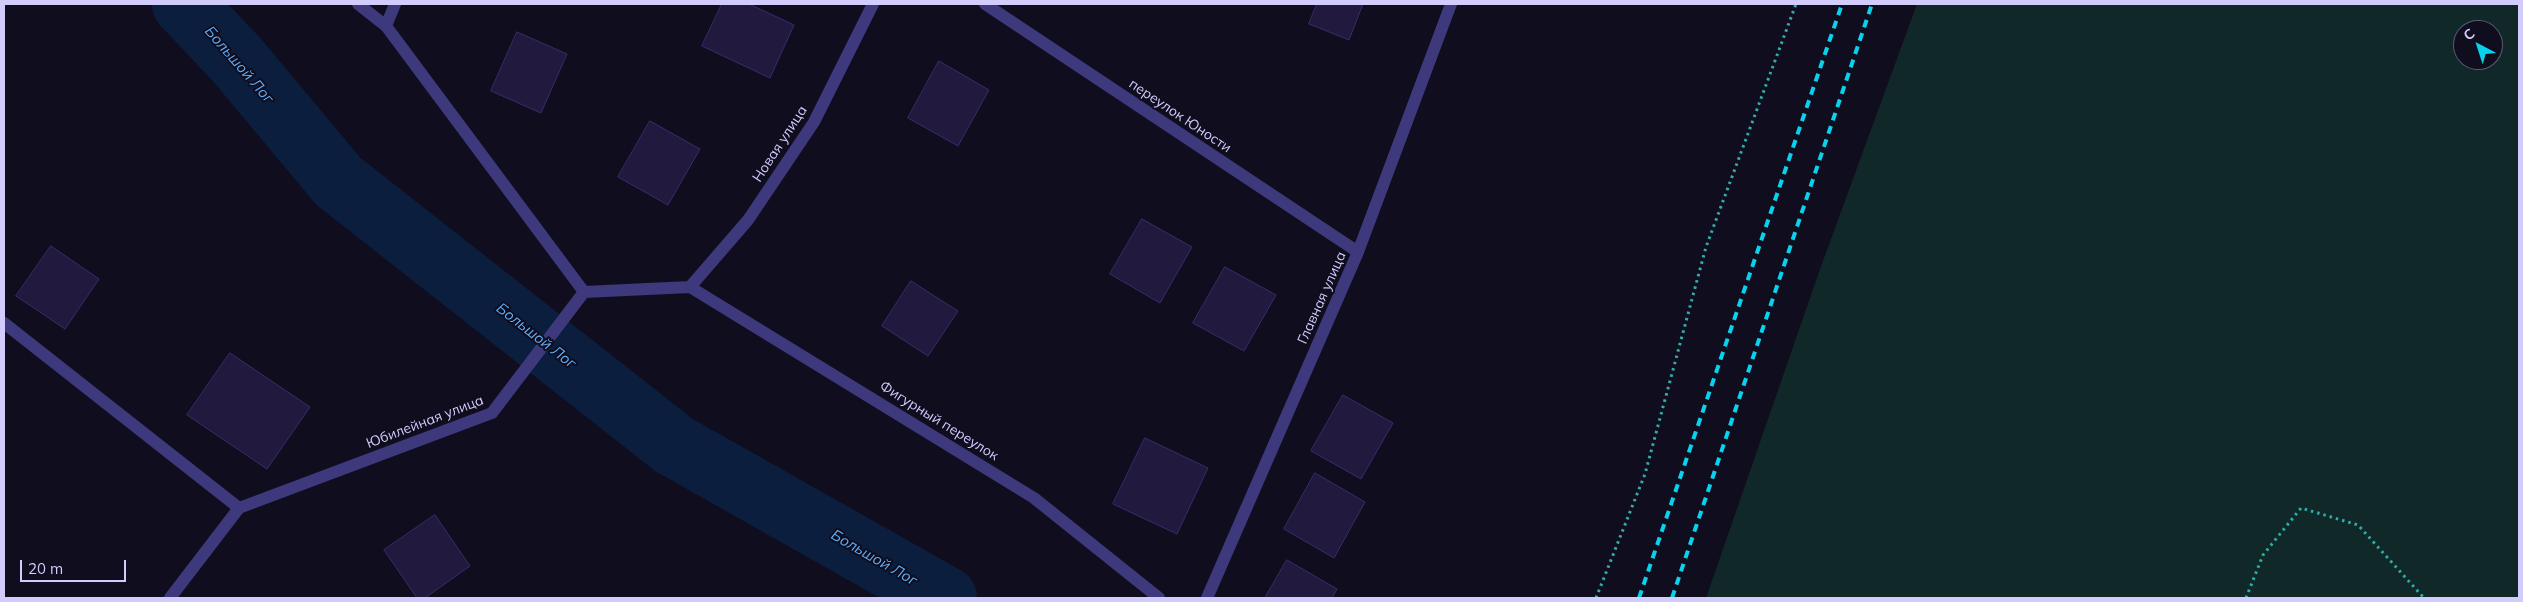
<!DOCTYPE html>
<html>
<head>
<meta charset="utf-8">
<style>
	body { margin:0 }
	#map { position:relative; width:2523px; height:602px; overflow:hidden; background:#100d1e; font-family:Mulish,sans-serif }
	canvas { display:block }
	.frame { position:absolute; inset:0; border:5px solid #d2ccfd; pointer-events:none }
	.north { position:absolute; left:2453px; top:20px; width:50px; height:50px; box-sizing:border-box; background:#100d1e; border:1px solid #5e5977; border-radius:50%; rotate:320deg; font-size:14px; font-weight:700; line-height:20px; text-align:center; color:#d2ccfd }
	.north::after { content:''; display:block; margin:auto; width:18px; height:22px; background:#08d2ed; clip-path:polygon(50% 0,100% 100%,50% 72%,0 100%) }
	.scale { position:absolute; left:20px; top:560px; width:106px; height:22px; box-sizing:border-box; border:2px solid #d2ccfd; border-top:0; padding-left:6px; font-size:15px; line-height:18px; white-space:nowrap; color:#d2ccfd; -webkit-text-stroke:4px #100d1e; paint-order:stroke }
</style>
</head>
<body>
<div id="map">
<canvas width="2523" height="602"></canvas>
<div class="frame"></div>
<div class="north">С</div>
<div class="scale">20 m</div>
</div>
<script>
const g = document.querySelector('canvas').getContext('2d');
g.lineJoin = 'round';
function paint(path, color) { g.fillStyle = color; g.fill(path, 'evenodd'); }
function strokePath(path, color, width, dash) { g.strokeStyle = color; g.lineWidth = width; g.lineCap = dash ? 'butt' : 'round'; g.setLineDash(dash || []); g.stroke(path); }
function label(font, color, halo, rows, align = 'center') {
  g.font = font + ' Mulish,sans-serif'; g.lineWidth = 4; g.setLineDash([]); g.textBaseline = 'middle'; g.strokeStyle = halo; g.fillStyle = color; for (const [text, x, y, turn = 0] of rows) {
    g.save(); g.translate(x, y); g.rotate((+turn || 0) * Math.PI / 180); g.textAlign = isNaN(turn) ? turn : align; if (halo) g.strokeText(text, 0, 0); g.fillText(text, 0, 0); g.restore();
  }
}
paint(new Path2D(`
	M 1917,4 L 2519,4 L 2519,598 L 1706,598 L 1820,269 ZM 2463,30 L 2493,30 L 2493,60 L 2463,60 Z`), '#102827');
strokePath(new Path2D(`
	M 184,4 L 237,60 L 338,181 L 674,445 L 945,598`), '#0c1e3e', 64);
const building = new Path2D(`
	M 722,4 L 749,4 L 794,25 L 770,78 L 702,46 Z
	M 1317,4 L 1363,4 L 1349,40 L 1309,24 Z
	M 517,32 L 567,54 L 541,113 L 491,91 Z
	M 939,61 L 989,90 L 958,146 L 908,118 Z
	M 650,121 L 700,149 L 668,205 L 618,177 Z
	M 1142,219 L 1192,247 L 1160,303 L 1110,274 Z
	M 51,246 L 99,279 L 65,329 L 16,296 Z
	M 1225,267 L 1276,295 L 1244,351 L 1193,323 Z
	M 911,281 L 958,311 L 928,356 L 882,326 Z
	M 230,353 L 310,407 L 267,469 L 187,415 Z
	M 1343,395 L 1393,423 L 1361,479 L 1311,451 Z
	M 1145,438 L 1208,468 L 1177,534 L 1113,504 Z
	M 1315,473 L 1365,502 L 1334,558 L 1284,529 Z
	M 435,515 L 470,566 L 425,598 L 417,598 L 384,550 Z
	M 1287,560 L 1337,589 L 1332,598 L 1265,598 Z`);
paint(building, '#221a3e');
strokePath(building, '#3a2c6a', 1);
strokePath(new Path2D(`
	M 1596,598 L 1645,474 L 1706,247 L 1796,4
	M 2246,598 L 2263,555 L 2301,508 L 2358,525 L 2424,598`), '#31aca7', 3, [2.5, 4]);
strokePath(new Path2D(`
	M 358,4 L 386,26
	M 395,4 L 386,26 L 584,292
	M 985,4 L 1358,252
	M 690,287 L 1034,498 L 1159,598
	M 690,287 L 748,220 L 814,122 L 873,4
	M 4,323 L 239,508
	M 170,598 L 239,508 L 492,413 L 584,292 L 690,287
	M 1207,598 L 1358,252 L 1451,4`), '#3d397c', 12);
strokePath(new Path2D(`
	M 1639,598 L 1842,4
	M 1672,598 L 1872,4`), '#08d2ed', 4, [8, 6]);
label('14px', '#d2ccfd', '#100d1e', [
	["переулок Юности",1180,116,34],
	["Новая улица",780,144,-57],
	["Главная улица",1322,298,-66],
	["Фигурный переулок",939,421,32],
	["Юбилейная улица",425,422,-21]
]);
label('italic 15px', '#5daefa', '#100d1e', [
	["Большой Лог",239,65,49],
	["Большой Лог",536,336,38],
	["Большой Лог",874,558,30]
]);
</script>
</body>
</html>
